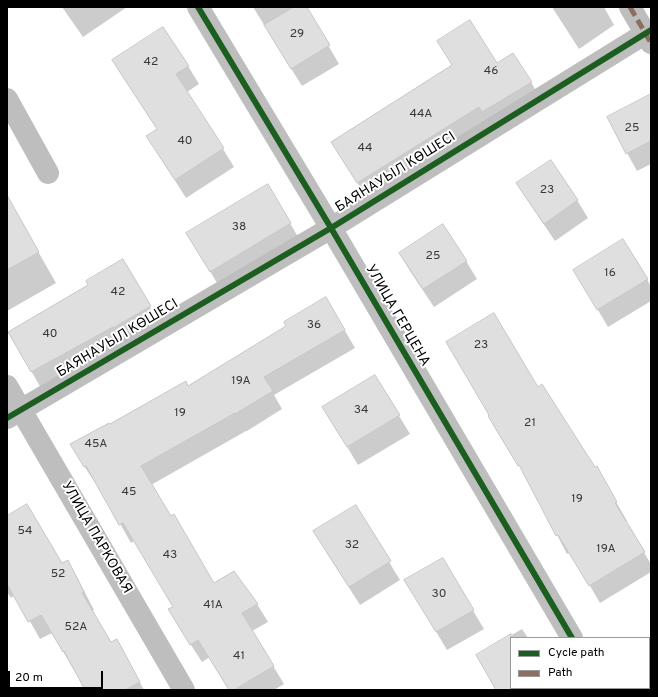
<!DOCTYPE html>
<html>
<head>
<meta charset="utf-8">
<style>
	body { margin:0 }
	#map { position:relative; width:658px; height:697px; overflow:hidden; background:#fff; font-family:Overpass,sans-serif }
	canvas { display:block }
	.frame { position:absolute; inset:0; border:8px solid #000; pointer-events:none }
	.legend { position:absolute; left:510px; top:637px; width:140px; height:52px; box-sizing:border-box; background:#fff; border:1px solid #999; margin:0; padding:5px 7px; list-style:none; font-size:12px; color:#000 }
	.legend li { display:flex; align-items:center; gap:8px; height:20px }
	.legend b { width:20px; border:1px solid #999 }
	.scale { position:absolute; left:8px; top:671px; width:95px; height:18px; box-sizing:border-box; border:2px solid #000; border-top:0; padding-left:5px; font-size:12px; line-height:14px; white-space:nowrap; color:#000; -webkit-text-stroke:3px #fff; paint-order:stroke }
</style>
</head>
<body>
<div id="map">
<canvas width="658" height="697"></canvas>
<div class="frame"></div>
<ul class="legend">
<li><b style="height:5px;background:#1b5e20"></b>Cycle path</li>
<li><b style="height:5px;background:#8d6e63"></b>Path</li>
</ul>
<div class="scale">20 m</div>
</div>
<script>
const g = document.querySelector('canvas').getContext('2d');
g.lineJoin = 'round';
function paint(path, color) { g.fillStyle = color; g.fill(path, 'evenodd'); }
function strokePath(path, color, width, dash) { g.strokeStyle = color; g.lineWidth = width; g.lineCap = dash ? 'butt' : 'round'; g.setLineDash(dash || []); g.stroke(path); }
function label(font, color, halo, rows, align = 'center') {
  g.font = font + ' Overpass,sans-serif'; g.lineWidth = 4; g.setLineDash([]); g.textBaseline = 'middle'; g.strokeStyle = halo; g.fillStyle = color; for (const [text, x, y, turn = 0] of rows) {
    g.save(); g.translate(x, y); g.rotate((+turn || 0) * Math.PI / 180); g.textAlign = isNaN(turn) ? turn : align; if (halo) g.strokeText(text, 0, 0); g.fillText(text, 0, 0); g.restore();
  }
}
paint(new Path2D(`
	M 62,7 L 127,7 L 83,37 Z
	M 253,7 L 306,7 L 339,64 L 302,86 Z
	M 552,7 L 604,7 L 614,25 L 579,49 Z
	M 113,60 L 188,66 L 199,84 L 187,92 L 223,149 L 234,167 L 186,198 L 158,154 L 147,136 L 158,130 L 124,78 Z
	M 496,64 L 531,82 L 541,100 L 368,200 L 332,142 L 453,65 Z
	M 651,95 L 651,164 L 637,171 L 627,153 Z
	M 518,183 L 577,200 L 588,218 L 555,241 L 528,201 Z
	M 268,185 L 301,242 L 221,290 L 188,233 Z
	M 7,197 L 56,283 L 7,311 Z
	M 400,254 L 466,261 L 477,279 L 434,307 L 410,271 Z
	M 123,260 L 160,325 L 42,390 L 9,332 L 89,285 Z
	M 647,279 L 651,287 L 651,301 L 608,327 L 585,288 Z
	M 326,298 L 355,348 L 274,395 L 282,409 L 247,431 L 246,431 L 151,485 L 213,584 L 257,604 L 268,622 L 252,631 L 284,684 L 274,690 L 230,690 L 210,657 L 202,662 L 180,628 L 174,607 L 134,541 L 131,543 L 97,483 L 96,484 L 82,463 L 109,425 L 188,387 L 288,326 Z
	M 375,376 L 410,434 L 358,465 L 334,425 Z
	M 538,388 L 595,468 L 596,467 L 627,521 L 625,521 L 651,564 L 651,572 L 600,603 L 570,552 L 567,554 L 530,483 L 500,434 Z
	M 355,506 L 400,580 L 360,605 L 325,550 Z
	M 7,517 L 61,564 L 68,561 L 78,579 L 94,610 L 91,611 L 111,644 L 127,658 L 144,690 L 86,690 L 75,669 L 74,670 L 52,633 L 40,639 L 15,595 L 11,598 L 7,592 Z
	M 443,560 L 484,629 L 447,650 L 416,598 Z
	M 522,629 L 528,638 L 511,638 L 511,688 L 557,688 L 554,690 L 497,690 L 477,655 Z`), '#0003');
const building = new Path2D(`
	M 294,7 L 307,7 L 330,45 L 291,69 L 264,25 Z
	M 470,20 L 497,63 L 513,53 L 532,82 L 482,112 L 479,107 L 357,183 L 331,142 L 452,65 L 437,41 Z
	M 163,27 L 189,66 L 176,74 L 224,148 L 175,180 L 146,136 L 157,129 L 112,60 Z
	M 651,94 L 651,141 L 626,154 L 607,117 Z
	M 551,160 L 578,200 L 544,224 L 516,183 Z
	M 268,184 L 291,223 L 210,272 L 186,233 Z
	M 7,195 L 39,252 L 7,270 Z
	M 443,224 L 467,261 L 423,289 L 399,253 Z
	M 623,239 L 648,279 L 597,310 L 573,270 Z
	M 123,259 L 151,306 L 113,328 L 113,327 L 31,372 L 8,332 L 88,285 L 86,281 Z
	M 326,297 L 345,330 L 264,377 L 273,391 L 235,414 L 235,413 L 141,466 L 171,516 L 174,514 L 214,583 L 234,571 L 258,604 L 242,613 L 274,666 L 234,690 L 229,690 L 198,640 L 190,645 L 168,609 L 173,607 L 123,523 L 119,525 L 86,466 L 84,467 L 70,444 L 109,423 L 110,424 L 186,381 L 188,386 L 286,326 L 284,322 Z
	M 494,313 L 538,387 L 542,384 L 595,467 L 597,466 L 617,502 L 615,503 L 645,552 L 589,586 L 558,535 L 556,536 L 519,465 L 518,466 L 488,416 L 489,415 L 446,342 Z
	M 375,375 L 400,415 L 347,447 L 322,407 Z
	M 27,504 L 62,563 L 68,560 L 84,592 L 82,593 L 111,642 L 117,639 L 140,682 L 125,690 L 85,690 L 64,651 L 63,652 L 41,615 L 28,622 L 7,584 L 7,516 Z
	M 356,505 L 391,561 L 349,587 L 313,531 Z
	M 443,558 L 474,610 L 436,632 L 404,580 Z
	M 511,634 L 511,690 L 496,690 L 476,655 Z`);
paint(building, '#dfdfdf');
strokePath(building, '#c7c7c7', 1);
strokePath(new Path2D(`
	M 198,7 L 331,228 L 572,638
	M 630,7 L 651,43
	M 7,99 L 48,173
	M 7,386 L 184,690
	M 7,418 L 331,228 L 651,30
	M 601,688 L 602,690`), '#bebebe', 22);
strokePath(new Path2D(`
	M 630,7 L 651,43
	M 601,688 L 602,690`), '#8d6e63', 5, [10, 5]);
strokePath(new Path2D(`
	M 198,7 L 331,228 L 572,638
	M 7,418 L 331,228 L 651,30`), '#1b5e20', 6);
label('12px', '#383838', null, [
	["29",297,35],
	["42",151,63],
	["46",491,72],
	["44А",421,115],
	["25",632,129],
	["40",185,142],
	["44",365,149],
	["23",547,191],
	["38",239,228],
	["25",433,257],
	["16",610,274],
	["42",118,293],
	["36",314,326],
	["40",50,335],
	["23",481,346],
	["19А",241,382],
	["34",361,411],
	["19",180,414],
	["21",530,424],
	["45А",96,445],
	["45",129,493],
	["19",577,500],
	["54",25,532],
	["32",352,546],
	["19А",606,550],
	["43",170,556],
	["52",58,575],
	["30",439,595],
	["41А",213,606],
	["52А",76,628],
	["41",239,657]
]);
label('14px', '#000', '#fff', [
	["БАЯНАУЫЛ КӨШЕСІ",396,173,-32],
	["УЛИЦА ГЕРЦЕНА",397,316,60],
	["БАЯНАУЫЛ КӨШЕСІ",118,339,-31],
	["УЛИЦА ПАРКОВАЯ",96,538,60]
]);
</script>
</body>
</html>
